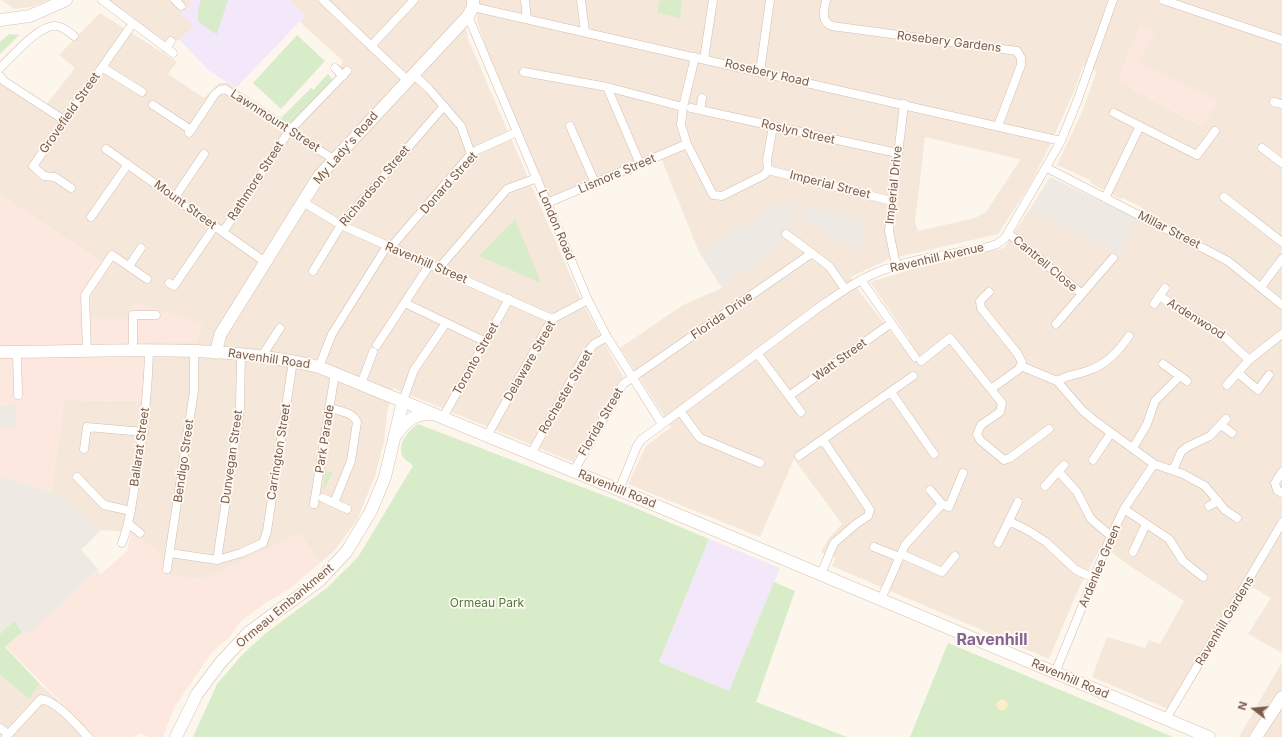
<!DOCTYPE html>
<html>
<head>
<meta charset="utf-8">
<style>
	body { margin:0 }
	#map { position:relative; width:1282px; height:737px; overflow:hidden; background:#fdf6ec; font-family:Inter,sans-serif }
	canvas { display:block }
	.north { position:absolute; left:1234px; top:689px; width:40px; height:40px; -webkit-text-stroke:3px #fffaf3; paint-order:stroke; rotate:286deg; font-size:11px; font-weight:700; line-height:16px; text-align:center; color:#7a5c4d }
	.north::after { content:''; display:block; margin:auto; width:14px; height:18px; background:#7a5c4d; clip-path:polygon(50% 0,100% 100%,50% 72%,0 100%) }
</style>
</head>
<body>
<div id="map">
<canvas width="1282" height="737"></canvas>
<div class="north">N</div>
</div>
<script>
const g = document.querySelector('canvas').getContext('2d');
g.lineJoin = 'round';
function paint(path, color) { g.fillStyle = color; g.fill(path, 'evenodd'); }
function strokePath(path, color, width, dash) { g.strokeStyle = color; g.lineWidth = width; g.lineCap = dash ? 'butt' : 'round'; g.setLineDash(dash || []); g.stroke(path); }
function label(font, color, halo, rows, align = 'center') {
  g.font = font + ' Inter,sans-serif'; g.lineWidth = 3.5; g.setLineDash([]); g.textBaseline = 'middle'; g.strokeStyle = halo; g.fillStyle = color; for (const [text, x, y, turn = 0] of rows) {
    g.save(); g.translate(x, y); g.rotate((+turn || 0) * Math.PI / 180); g.textAlign = isNaN(turn) ? turn : align; if (halo) g.strokeText(text, 0, 0); g.fillText(text, 0, 0); g.restore();
  }
}
paint(new Path2D(`
	M 1,0 L 49,0 L 31,7 L 15,9 Z
	M 107,0 L 192,0 L 189,6 L 194,27 L 180,40 L 160,41 Z
	M 289,0 L 468,0 L 464,16 L 468,39 L 581,300 L 623,377 L 573,462 L 393,388 L 387,413 L 384,442 L 375,476 L 357,520 L 334,551 L 321,562 L 299,534 L 229,569 L 200,580 L 165,574 L 160,554 L 131,532 L 101,530 L 51,492 L 64,400 L 144,401 L 144,342 L 197,342 L 127,319 L 89,319 L 92,293 L 109,267 L 0,195 L 0,83 L 42,110 L 75,68 L 59,55 L 100,13 L 177,62 L 168,74 L 204,98 L 219,83 L 228,83 L 289,124 L 333,80 L 343,61 L 300,22 L 305,16 Z
	M 476,0 L 1282,0 L 1282,653 L 1248,634 L 1271,598 L 1252,587 L 1175,712 L 1092,677 L 1107,637 L 1145,648 L 1149,640 L 1160,644 L 1184,601 L 1130,566 L 1102,545 L 1079,588 L 1049,659 L 832,566 L 836,558 L 821,552 L 828,539 L 842,524 L 794,459 L 760,537 L 628,484 L 646,446 L 671,427 L 620,348 L 683,305 L 722,288 L 783,242 L 780,238 L 798,217 L 792,213 L 784,201 L 699,252 L 659,153 L 549,197 L 494,70 L 477,21 ZM 1140,26 L 1155,32 L 1138,62 L 1203,127 L 1118,81 ZM 1083,66 L 1097,71 L 1082,112 L 1057,165 L 1090,180 L 1091,183 L 1120,199 L 1123,198 L 1143,208 L 1119,255 L 1030,209 L 1004,248 L 917,268 L 870,282 L 910,340 L 901,345 L 859,291 L 851,277 L 889,259 L 998,234 L 1030,185 L 1049,147 L 1075,89 ZM 925,137 L 1019,159 L 1020,160 L 986,212 L 975,218 L 918,231 L 915,222 ZM 803,205 L 863,242 L 858,249 L 854,250 L 800,218 Z
	M 1282,662 L 1282,737 L 1239,737 Z
	M 0,675 L 29,699 L 40,684 L 78,719 L 84,722 L 94,737 L 0,737 Z`), '#f5e8da');
paint(new Path2D(`
	M 1140,26 L 1156,32 L 1138,62 L 1218,101 L 1203,127 L 1118,81 Z
	M 0,195 L 109,267 L 92,293 L 89,319 L 127,319 L 135,302 L 202,323 L 197,342 L 144,342 L 144,401 L 64,400 L 51,492 L 0,476 L 0,427 L 16,427 L 16,406 L 0,406 Z
	M 131,532 L 160,554 L 165,574 L 200,580 L 299,534 L 321,562 L 291,588 L 264,604 L 239,623 L 229,638 L 212,652 L 174,708 L 163,737 L 148,737 L 141,733 L 133,737 L 94,737 L 84,722 L 78,719 L 5,646 L 22,632 L 28,635 L 98,569 L 100,575 L 127,551 Z`), '#fde8e0');
paint(new Path2D(`
	M 1050,177 L 1138,219 L 1119,255 L 1030,209 Z
	M 784,201 L 794,204 L 793,213 L 798,217 L 780,238 L 783,242 L 722,288 L 699,252 Z
	M 803,205 L 862,218 L 863,242 L 858,249 L 854,250 L 800,218 Z
	M 16,405 L 16,427 L 0,427 L 0,406 Z
	M 0,476 L 51,492 L 101,530 L 81,550 L 98,569 L 28,635 L 22,632 L 14,621 L 0,634 Z`), '#efe9e4');
paint(new Path2D(`
	M 192,0 L 289,0 L 305,16 L 236,88 L 208,70 L 180,40 L 194,27 L 180,13 L 189,6 Z
	M 709,539 L 780,568 L 729,691 L 659,662 Z`), '#f3e8fa');
paint(new Path2D(`
	M 201,0 L 228,0 L 217,34 L 211,31 L 198,21 L 198,10 Z
	M 660,0 L 682,0 L 680,18 L 657,13 Z
	M 9,34 L 19,35 L 0,54 L 0,42 Z
	M 297,35 L 325,61 L 281,109 L 253,83 Z
	M 328,74 L 333,80 L 289,125 L 280,119 L 311,88 L 313,90 Z
	M 515,219 L 541,283 L 479,256 Z
	M 418,424 L 621,502 L 709,539 L 659,662 L 729,691 L 774,582 L 795,591 L 756,702 L 847,737 L 193,737 L 217,684 L 243,654 L 266,633 L 328,587 L 358,557 L 413,466 C 411,463 405,460 403,457 C 396,444 409,430 418,424 Z
	M 325,471 L 333,472 L 323,491 Z
	M 14,621 L 22,632 L 5,647 L 40,684 L 29,699 L 0,675 L 0,634 Z
	M 948,643 L 1173,737 L 910,737 Z`), '#d8ecc9');
paint(new Path2D(`
	M996.5 705a5.5 5.5 0 1 1 11 0a5.5 5.5 0 1 1-11 0Z`), '#fcefc7');
const street = new Path2D(`
	M 102,0 L 173,53
	M 175,0 L 181,6
	M 323,0 L 407,80
	M 525,0 L 527,19
	M 581,0 L 585,32
	M 826,0 C 824,10 820,21 832,26 L 1017,51 L 1021,58 L 1021,65 L 998,126
	M 1163,0 L 1282,40
	M 473,7 L 1061,141
	M 468,16 L 588,300 L 607,337 L 662,424
	M 371,46 L 414,0
	M 166,48 L 171,41
	M 695,57 L 683,107 L 681,125 L 687,144 L 713,195 L 722,196 L 764,175 L 768,170 L 892,201
	M 704,59 L 713,0
	M 102,67 L 142,92
	M 0,68 C 12,57 39,24 56,26 C 62,26 69,32 74,36
	M 335,68 L 343,76
	M 524,72 L 607,87 L 683,107
	M 760,72 L 770,0
	M 413,74 L 429,89 L 461,126 L 471,154
	M 0,76 L 4,81 L 64,120
	M 607,87 L 640,164
	M 1274,102 L 1282,104
	M 153,105 L 191,130
	M 691,108 L 897,153
	M 700,110 L 702,98
	M 1114,113 L 1197,155 L 1215,131
	M 570,126 L 595,183
	M 189,133 L 215,94 L 220,90 L 225,89 L 333,159
	M 1262,148 L 1282,163
	M 106,149 L 265,262
	M 1047,168 L 1228,261 L 1282,305
	M 768,170 L 767,160 L 773,126
	M 71,188 L 55,177 L 44,176 L 33,166 L 133,23
	M 175,197 L 204,154
	M 1224,197 L 1282,242
	M 1105,198 L 1140,126
	M 303,202 L 341,225 L 552,319
	M 547,203 L 687,144
	M 91,217 L 128,164
	M 223,232 L 289,131 L 347,71
	M 1008,233 L 1082,294
	M 786,234 L 829,266 L 845,289
	M 391,247 L 471,154 L 477,150 L 517,132
	M 896,265 L 889,231 L 904,104
	M 129,266 L 141,248
	M 439,268 L 507,189 L 537,178
	M 313,271 L 341,225 L 444,106
	M 861,280 L 915,357
	M 169,283 L 174,286 L 215,226
	M 1261,287 L 1282,259
	M 989,292 L 980,301 L 981,308 L 1017,353 L 1022,362 L 1019,369 L 991,389
	M 1159,296 L 1219,332 L 1249,360
	M 405,303 L 486,342
	M 1154,304 L 1165,288
	M 1056,324 L 1113,258
	M 377,345 L 430,264
	M 87,351 L 85,295 L 112,255 L 147,279
	M 133,351 L 133,315 L 156,315
	M 17,352 L 18,395
	M 757,353 L 801,412
	M 262,356 L 280,328
	M 921,361 L 950,338 L 1002,403 L 1000,412 L 981,425 L 977,434 L 980,440 L 1004,460 L 1010,458 L 1049,429
	M 1163,364 L 1187,381
	M 1021,366 L 1057,381 L 1082,410 L 1095,421 L 1154,464 L 1183,474 L 1205,486 L 1225,510 L 1237,518
	M 319,367 L 332,334 L 387,246
	M 1238,373 L 1258,390 L 1269,375
	M 1057,381 C 1067,375 1076,375 1087,371 C 1106,365 1118,352 1129,336
	M 361,384 L 373,352
	M 1227,385 L 1249,360 L 1282,334
	M 891,392 L 934,454
	M 789,396 L 890,324
	M 403,401 L 414,370 L 446,323
	M 330,408 C 339,411 353,412 357,422 L 351,461 L 334,503
	M 680,411 L 700,438 L 760,463
	M 442,419 L 509,299
	M 1221,425 L 1232,433
	M 487,436 L 552,319 L 588,300
	M 1133,448 L 1147,424 L 1155,401 L 1180,376
	M 84,449 L 87,427 L 144,432
	M 531,454 L 585,355 L 594,344 L 607,337
	M 799,456 L 913,376
	M 1093,460 L 1111,433
	M 1173,470 L 1181,452 L 1187,447 L 1210,436 L 1226,419
	M 574,471 L 623,384 L 812,253
	M 1058,471 L 1077,492 L 1091,519 L 1111,536
	M 1282,472 L 1275,483 L 1277,490 L 1282,493
	M 77,477 L 104,505 L 131,511
	M 1045,486 L 1064,465
	M 619,490 L 637,446 L 641,440 L 818,308 C 837,295 856,281 878,272 C 912,258 952,254 988,247 L 997,244 L 1005,238 L 1061,141 L 1078,99 L 1113,0
	M 930,490 L 942,504
	M 323,498 L 347,509
	M 314,504 L 335,373
	M 1209,506 L 1218,501
	M 1124,509 L 1169,539 L 1183,561 L 1203,577
	M 1009,521 L 1029,531 L 1046,542 L 1076,570 L 1094,578
	M 129,524 L 140,533
	M 122,543 C 130,521 133,499 136,476 C 143,434 148,393 149,351
	M 998,543 L 1018,502
	M 874,547 L 899,557
	M 1133,552 L 1146,524
	M 170,553 L 217,560 L 241,553 L 263,543 L 267,531 L 293,361
	M 901,554 L 942,572 L 955,556
	M 217,560 L 240,408 L 241,353
	M 167,569 L 194,391 L 194,352
	M 821,574 L 834,543 L 856,524 L 868,516 L 870,510 L 823,440
	M 881,599 L 905,545 L 942,504 L 949,507 L 963,473
	M 1055,673 L 1111,536 L 1124,509 L 1154,464
	M 1166,719 L 1282,523
	M 0,728 L 8,734
	M 6,737 L 41,699 C 57,701 77,725 88,737`);
const secondary = new Path2D(`
	M 0,20 L 30,16 L 66,0
	M 0,352 C 106,352 215,342 319,367 L 619,490 L 1209,737
	M 216,353 L 220,335 L 319,176 L 468,16 L 473,7 L 473,0
	M 395,436 C 405,422 413,414 430,414
	M 176,737 L 197,694 L 221,662 L 249,632 L 319,581 L 347,551 L 371,511 L 385,477 L 403,401
	M 1256,737 L 1282,697`);
strokePath(street, '#d1beb0', 9);
strokePath(secondary, '#d6c0b0', 13);
strokePath(street, '#fff', 8);
strokePath(secondary, '#fff', 12);
label('12px', '#7a5c4d', '#fffaf3', [
	["Rosebery Gardens",949,42,7],
	["Rosebery Road",767,73,13],
	["Grovefield Street",70,113,-55],
	["Lawnmount Street",275,121,33],
	["Roslyn Street",798,132,13],
	["My Lady's Road",346,148,-49],
	["Lismore Street",617,174,-23],
	["Rathmore Street",256,181,-57],
	["Donard Street",449,183,-48],
	["Imperial Street",830,185,14],
	["Imperial Drive",894,185,-84],
	["Richardson Street",375,186,-50],
	["Mount Street",185,205,36],
	["London Road",556,225,67],
	["Millar Street",1169,230,27],
	["Ravenhill Avenue",937,258,-13],
	["Ravenhill Street",426,263,23],
	["Cantrell Close",1045,264,40],
	["Florida Drive",722,316,-35],
	["Ardenwood",1196,319,32],
	["Ravenhill Road",269,359,8],
	["Toronto Street",476,359,-61],
	["Watt Street",840,360,-36],
	["Delaware Street",530,361,-60],
	["Rochester Street",566,392,-60],
	["Florida Street",601,422,-60],
	["Park Parade",325,439,-81],
	["Ballarat Street",140,447,-82],
	["Carrington Street",279,452,-81],
	["Dunvegan Street",232,457,-82],
	["Bendigo Street",184,461,-82],
	["Ravenhill Road",617,489,22],
	["Ardenlee Green",1100,566,-67],
	["Ormeau Embankment",285,606,-40],
	["Ravenhill Gardens",1225,621,-59],
	["Ravenhill Road",1070,679,23]
]);
label('12px', '#537a41', '#fffaf3', [
	["Ormeau Park",487,603]
]);
label('bold 16px', '#846695', '#fffaf3', [
	["Ravenhill",992,640]
]);
</script>
</body>
</html>
